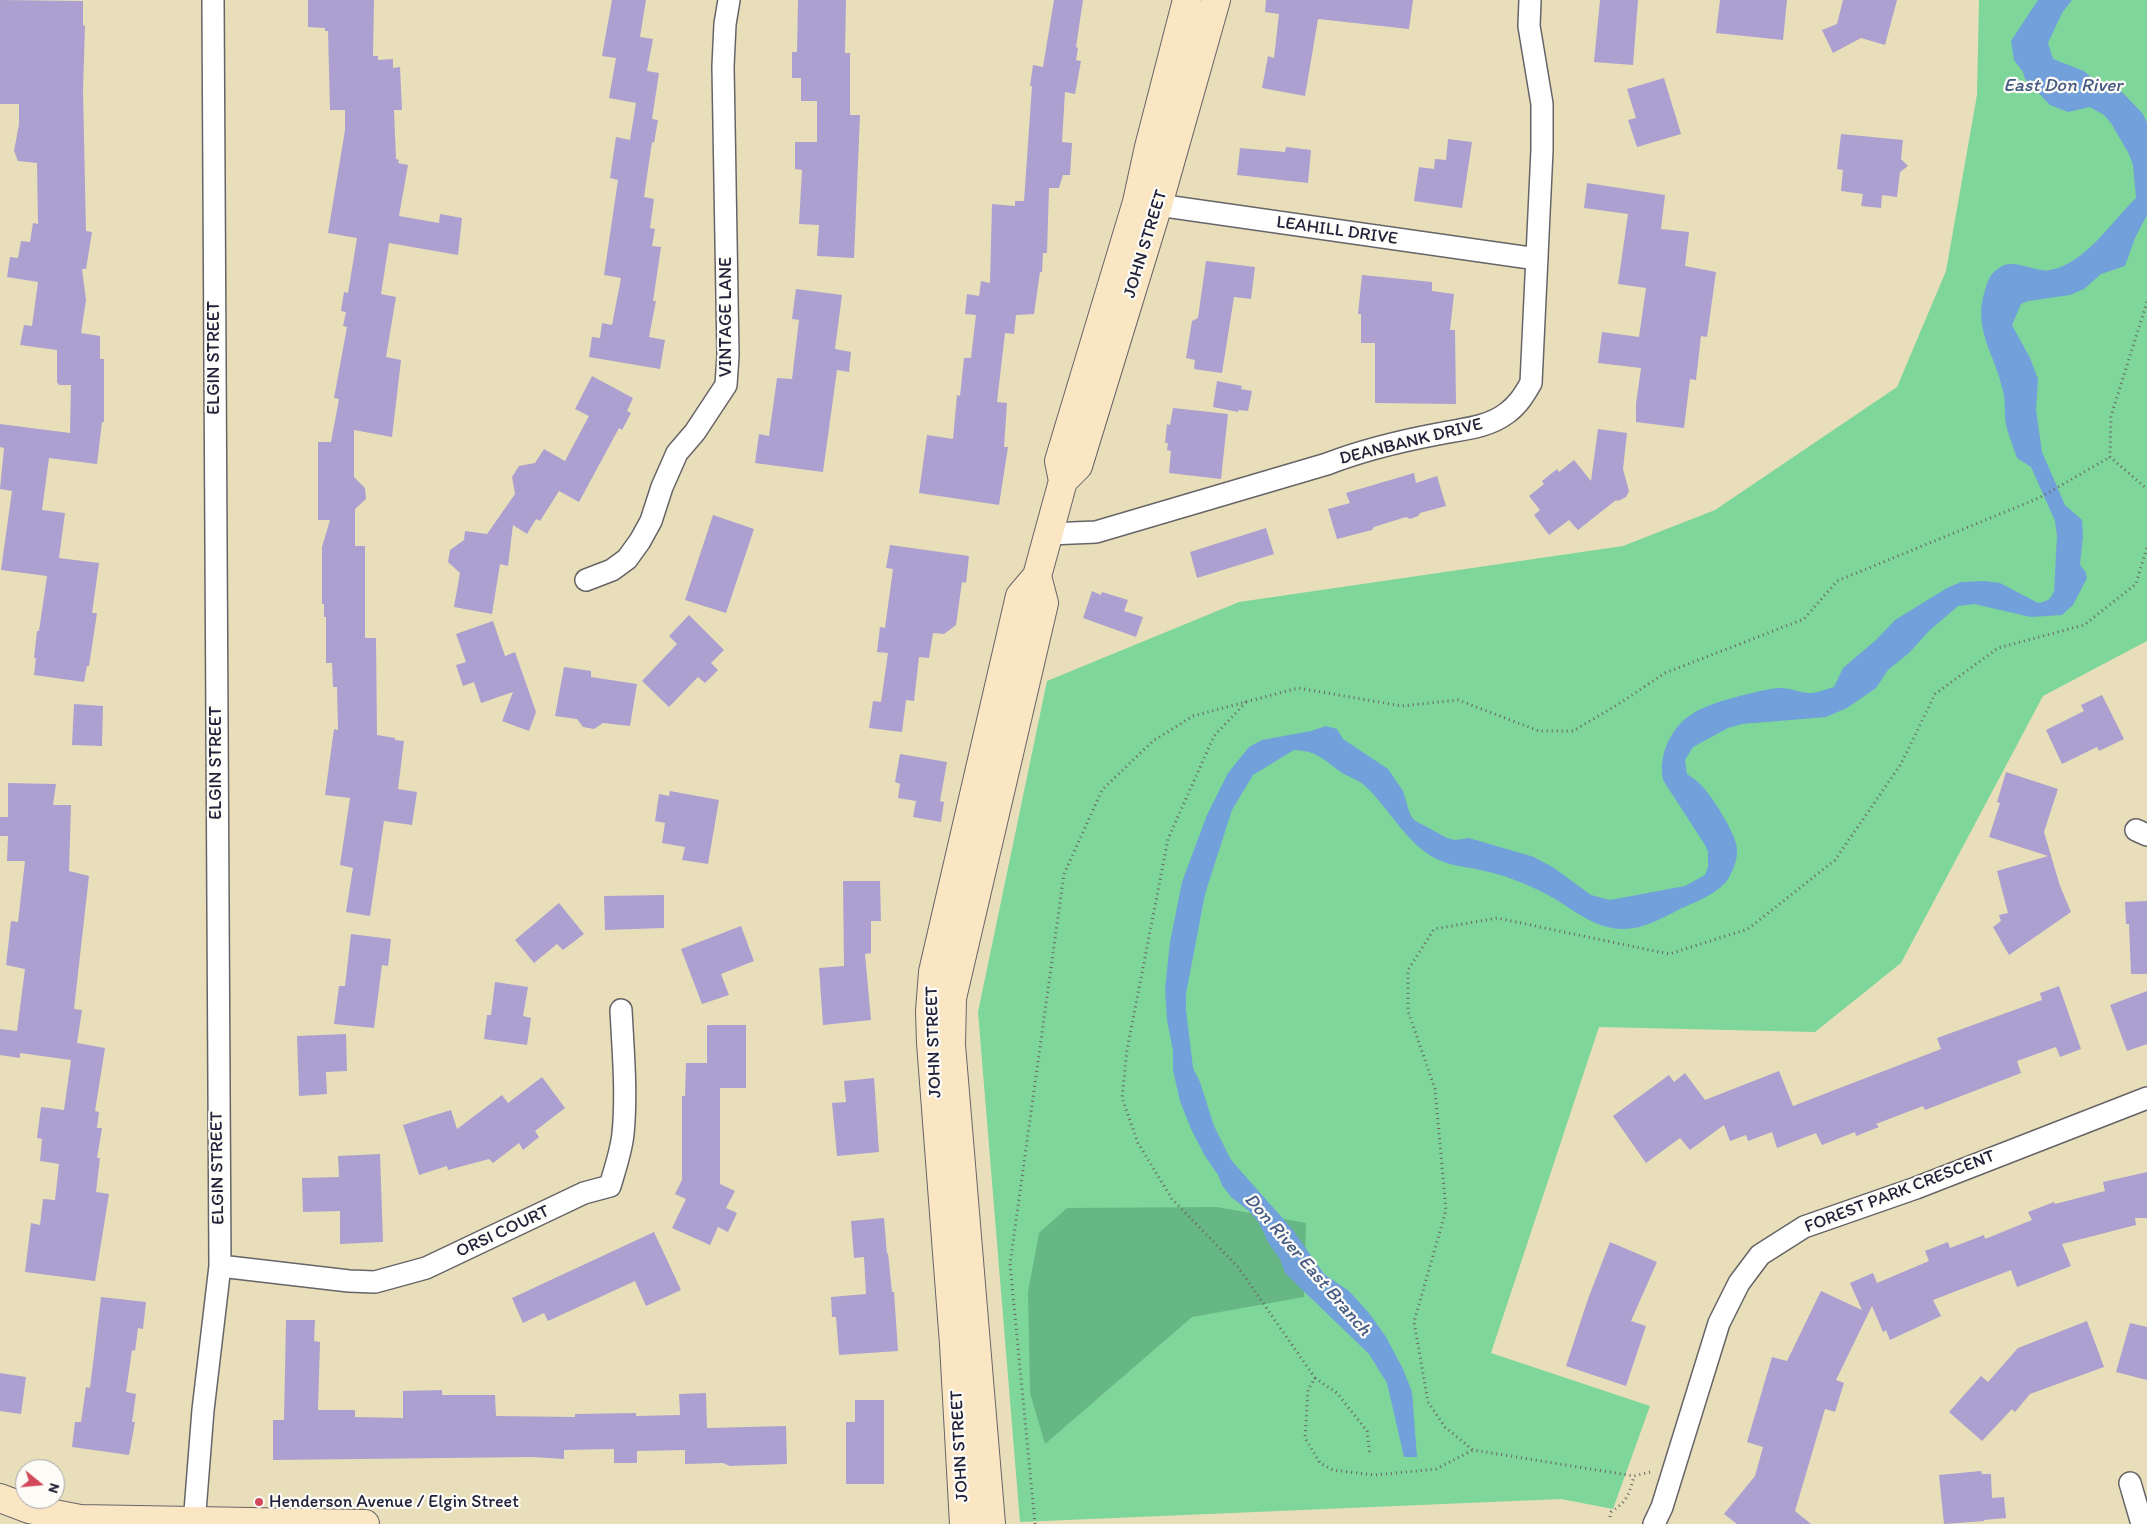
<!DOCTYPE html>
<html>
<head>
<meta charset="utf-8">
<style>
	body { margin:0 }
	#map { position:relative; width:2147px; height:1524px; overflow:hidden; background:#e8dfba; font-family:Itim,sans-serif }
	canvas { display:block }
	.north { position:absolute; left:15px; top:1459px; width:50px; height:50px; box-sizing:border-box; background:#fdfcf7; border:1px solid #a5a5ac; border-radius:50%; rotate:107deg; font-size:14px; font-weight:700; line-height:20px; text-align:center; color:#22223b }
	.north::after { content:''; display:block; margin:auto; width:18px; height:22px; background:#d1495b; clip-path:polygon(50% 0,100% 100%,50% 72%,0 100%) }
</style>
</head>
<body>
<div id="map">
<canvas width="2147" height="1524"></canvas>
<div class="north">N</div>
</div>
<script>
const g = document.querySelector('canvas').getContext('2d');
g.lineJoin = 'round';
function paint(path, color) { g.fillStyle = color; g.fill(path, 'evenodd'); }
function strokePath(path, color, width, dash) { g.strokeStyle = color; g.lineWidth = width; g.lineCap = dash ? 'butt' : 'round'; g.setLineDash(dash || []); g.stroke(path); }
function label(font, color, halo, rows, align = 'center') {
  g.font = font + ' Itim,sans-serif'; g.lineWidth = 4.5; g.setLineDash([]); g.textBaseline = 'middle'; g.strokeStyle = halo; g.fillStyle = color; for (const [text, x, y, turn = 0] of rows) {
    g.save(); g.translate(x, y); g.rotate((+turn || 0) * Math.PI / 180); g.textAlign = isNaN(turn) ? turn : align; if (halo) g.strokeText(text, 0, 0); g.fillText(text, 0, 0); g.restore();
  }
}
paint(new Path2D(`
	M 1979,0 L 2147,0 L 2147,641 L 2043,696 L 1901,963 L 1815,1032 L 1599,1027 L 1491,1353 L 1650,1406 L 1613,1509 L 1561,1499 L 1020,1522 L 978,1012 L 1047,681 L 1239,602 L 1623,546 L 1715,510 L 1897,387 L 1946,271 L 1977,95 Z`), '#7ed69b');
paint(new Path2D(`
	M 1217,1207 L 1306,1223 L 1304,1297 L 1192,1317 L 1045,1444 L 1030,1393 L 1028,1292 L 1039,1233 L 1067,1208 Z`), '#66b783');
paint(new Path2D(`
	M 2038,0 L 2072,0 L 2062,13 L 2048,43 L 2053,59 L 2084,71 L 2092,78 L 2122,92 L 2143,114 L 2147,123 L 2147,215 L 2135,238 L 2125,266 L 2101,274 L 2084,289 L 2070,295 L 2028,301 L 2021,304 L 2012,325 L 2030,358 L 2038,379 L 2036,410 L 2042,452 L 2065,505 L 2082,520 L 2083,535 L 2080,565 L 2085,571 L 2087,578 L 2073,605 L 2062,615 L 2031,617 L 1974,604 L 1958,606 L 1929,631 L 1909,653 L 1888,670 L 1876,688 L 1847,708 L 1826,717 L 1742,724 L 1728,728 L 1693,747 L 1685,760 L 1687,774 C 1691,777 1696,780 1699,783 C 1711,794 1735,832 1737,848 C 1738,859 1732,875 1725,883 C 1713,896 1695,902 1680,909 C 1662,918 1644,929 1623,929 C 1597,929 1576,912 1555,899 C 1535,887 1508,876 1485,871 C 1470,867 1456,867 1441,861 C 1406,846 1391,809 1364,785 C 1356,778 1345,776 1338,770 C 1322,758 1316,751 1294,750 L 1253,775 L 1232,810 L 1205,894 L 1186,994 L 1186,1010 L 1193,1068 L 1200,1082 L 1214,1126 L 1231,1160 L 1293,1230 L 1324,1274 L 1349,1291 L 1369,1313 L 1386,1337 L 1403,1369 L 1412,1392 L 1417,1457 L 1404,1457 L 1387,1383 L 1369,1354 L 1285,1273 L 1280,1259 L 1269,1244 L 1259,1223 L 1249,1211 L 1231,1197 L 1222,1185 L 1218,1175 L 1205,1156 L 1191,1129 L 1180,1101 L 1173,1070 L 1173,1051 L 1167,1020 L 1165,989 L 1170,942 L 1182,882 L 1207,815 L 1228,773 L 1249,747 L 1262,740 L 1311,731 L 1326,726 L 1337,729 L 1343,739 L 1388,769 L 1403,791 L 1410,814 L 1414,820 L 1447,838 L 1455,840 L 1469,838 L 1534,857 L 1554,868 L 1591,895 L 1610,900 L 1685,886 L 1705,875 L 1708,867 L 1708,852 L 1705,845 L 1663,780 C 1658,756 1670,728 1692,714 C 1710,702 1756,691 1777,688 C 1788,687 1800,693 1812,693 C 1819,692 1827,689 1834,687 L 1843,668 L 1876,640 L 1895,620 L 1947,588 L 1961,582 L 1984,581 L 2000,583 L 2038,603 C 2047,602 2051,599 2054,591 L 2057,536 L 2055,521 L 2031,467 L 2017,458 C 2013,447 2009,436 2006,425 C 2004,414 2006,402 2003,391 C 1995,354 1972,329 1985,290 C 1988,280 1990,274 1999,268 C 2014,257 2034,273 2050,270 C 2085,264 2112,221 2136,198 L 2133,165 L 2129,154 L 2111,123 L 2104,115 L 2090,107 L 2068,112 L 2050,105 L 2025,79 L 2023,72 L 2014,60 L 2011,41 Z`), '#72a0db');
paint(new Path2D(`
	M 0,0 L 83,1 L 83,26 L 85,25 L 83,91 L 86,231 L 92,232 L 86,269 L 82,269 L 86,300 L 81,333 L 100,336 L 100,359 L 104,359 L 104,422 L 102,422 L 97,464 L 49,458 L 42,510 L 65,513 L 59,558 L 99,563 L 92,613 L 97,613 L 89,666 L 87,666 L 84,682 L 34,675 L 36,658 L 34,658 L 37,631 L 39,631 L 47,576 L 1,570 L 12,491 L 0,489 L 4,448 L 0,447 L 0,424 L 70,433 L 71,385 L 59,385 L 57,382 L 57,350 L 20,345 L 24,325 L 32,326 L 38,282 L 7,277 L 10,257 L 18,258 L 21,241 L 30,242 L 33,223 L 38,224 L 37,163 L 18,161 L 14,151 L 19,124 L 19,104 L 0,104 Z
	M 308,0 L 374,0 L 373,56 L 378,56 L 378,60 L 393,59 L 393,68 L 400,67 L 402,110 L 394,110 L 396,159 L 399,160 L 398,163 L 408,165 L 399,216 L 439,223 L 440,214 L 462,218 L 458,255 L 389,243 L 381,294 L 396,297 L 386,357 L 401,360 L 392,437 L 354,430 L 354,477 L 365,488 L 366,499 L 355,509 L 355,546 L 365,546 L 365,638 L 376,638 L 377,735 L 395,738 L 395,740 L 404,741 L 398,789 L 417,792 L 412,825 L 384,821 L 370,916 L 346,912 L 353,868 L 340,865 L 350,798 L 325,795 L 334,729 L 338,730 L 337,687 L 333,687 L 332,663 L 326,663 L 326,617 L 324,617 L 324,604 L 322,604 L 322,547 L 330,520 L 318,520 L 318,442 L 331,442 L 339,399 L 334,398 L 347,327 L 343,326 L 346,312 L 341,311 L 344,292 L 348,293 L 357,238 L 328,233 L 345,130 L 345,110 L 330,110 L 328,31 L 325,31 L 325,28 L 308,27 Z
	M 612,0 L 646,0 L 640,37 L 653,39 L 647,71 L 659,73 L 652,119 L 658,120 L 654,143 L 652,142 L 644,197 L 654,199 L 650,228 L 655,229 L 652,246 L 661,247 L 653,301 L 656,301 L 649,337 L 665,340 L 660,369 L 589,357 L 592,337 L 600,338 L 602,323 L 612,325 L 621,278 L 604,275 L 618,180 L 610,178 L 616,137 L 630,140 L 636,103 L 609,98 L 616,58 L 602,56 Z
	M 798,0 L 846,0 L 845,53 L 850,53 L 850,115 L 860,115 L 854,258 L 817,256 L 819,225 L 799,224 L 802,170 L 795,169 L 795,142 L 817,142 L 817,101 L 801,101 L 801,78 L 792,78 L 792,52 L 797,52 Z
	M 1054,0 L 1083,0 L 1076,47 L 1078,48 L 1076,60 L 1081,61 L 1075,94 L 1065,92 L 1062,142 L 1072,143 L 1070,175 L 1063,175 L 1059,188 L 1049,188 L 1047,253 L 1043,253 L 1042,272 L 1040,272 L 1034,314 L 1016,315 L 1014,334 L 1005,333 L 997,402 L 1007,403 L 1004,447 L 1008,447 L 999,505 L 919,493 L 927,435 L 953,439 L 957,395 L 960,396 L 964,358 L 971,358 L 976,315 L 965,314 L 967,294 L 979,296 L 981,281 L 990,283 L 992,204 L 1015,206 L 1015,201 L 1024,201 L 1032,86 L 1030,86 L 1033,65 L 1043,67 Z
	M 1266,0 L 1413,0 L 1409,29 L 1318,19 L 1305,96 L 1262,88 L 1268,56 L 1274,58 L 1279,14 L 1265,12 Z
	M 1600,0 L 1638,0 L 1633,65 L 1594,62 Z
	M 1720,0 L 1787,0 L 1783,40 L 1716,33 Z
	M 1843,0 L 1897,0 L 1885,45 L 1861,38 L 1833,53 L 1822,30 L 1837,24 Z
	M 1664,78 L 1681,134 L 1637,147 L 1628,120 L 1636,118 L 1627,89 Z
	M 1841,134 L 1903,140 L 1901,159 L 1908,166 L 1900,172 L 1897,197 L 1882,195 L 1881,208 L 1861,206 L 1863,194 L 1841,191 L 1843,170 L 1837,169 Z
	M 1448,139 L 1472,142 L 1462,208 L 1414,201 L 1419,167 L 1434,169 L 1435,159 L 1446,160 Z
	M 1286,147 L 1311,150 L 1308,183 L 1237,175 L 1240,148 L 1285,152 Z
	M 1587,183 L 1665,195 L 1661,229 L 1689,232 L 1685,266 L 1716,272 L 1707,337 L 1701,336 L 1696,380 L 1690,379 L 1684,428 L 1636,422 L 1636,404 L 1641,368 L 1598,363 L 1602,332 L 1639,337 L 1646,288 L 1618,284 L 1628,214 L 1584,208 Z
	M 1206,261 L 1255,267 L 1251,299 L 1234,297 L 1222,373 L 1194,369 L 1195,360 L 1186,358 L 1192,321 L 1198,318 Z
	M 1362,275 L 1432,282 L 1432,291 L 1454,294 L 1450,330 L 1455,330 L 1456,404 L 1375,403 L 1375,343 L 1361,343 L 1361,314 L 1358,314 Z
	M 796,289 L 842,295 L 835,349 L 851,352 L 849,372 L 837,370 L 823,472 L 755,463 L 759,434 L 769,436 L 777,378 L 792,379 L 799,320 L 792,319 Z
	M 592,376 L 633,398 L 627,411 L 631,413 L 622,430 L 619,428 L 579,502 L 559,491 L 540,521 L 536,519 L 527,534 L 513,525 L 508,566 L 500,564 L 492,614 L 454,607 L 460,573 L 448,562 L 450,550 L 464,540 L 465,531 L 487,534 L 515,494 L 512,477 L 519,466 L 535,463 L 544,449 L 565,461 L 589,416 L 575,409 Z
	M 1217,381 L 1242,386 L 1241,389 L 1252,391 L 1248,411 L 1239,410 L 1238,412 L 1213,407 Z
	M 1173,408 L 1228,414 L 1221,479 L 1169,473 L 1171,451 L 1167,450 L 1168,443 L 1165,443 L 1167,424 L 1170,425 Z
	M 1598,429 L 1627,433 L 1623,469 L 1629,491 L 1626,497 L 1618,501 L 1616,500 L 1578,530 L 1569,520 L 1549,535 L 1534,515 L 1540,510 L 1529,496 L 1544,484 L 1542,481 L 1557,469 L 1559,472 L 1574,460 L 1591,481 Z
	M 1414,473 L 1416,483 L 1437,476 L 1446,506 L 1420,513 L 1418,516 L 1410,519 L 1406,517 L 1374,527 L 1372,530 L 1337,539 L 1328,509 L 1350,503 L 1346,493 Z
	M 713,515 L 754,529 L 726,613 L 685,600 Z
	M 1266,528 L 1274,554 L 1197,578 L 1190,552 Z
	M 890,545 L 969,556 L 966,583 L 962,582 L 956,625 L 944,634 L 933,633 L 929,658 L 919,657 L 914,701 L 906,700 L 902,732 L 869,728 L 873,701 L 881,702 L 888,653 L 877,652 L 880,627 L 885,628 L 893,569 L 886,568 Z
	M 1092,591 L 1101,595 L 1102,592 L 1128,600 L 1124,611 L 1143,617 L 1136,637 L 1083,618 Z
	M 689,615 L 724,650 L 711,663 L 718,670 L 705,683 L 698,677 L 669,707 L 642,681 L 677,644 L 669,636 Z
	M 493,621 L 505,656 L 515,652 L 536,712 L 529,731 L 502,721 L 513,692 L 481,703 L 474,682 L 463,686 L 456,665 L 466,662 L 456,634 Z
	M 564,667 L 591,671 L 591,677 L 637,684 L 630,726 L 603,723 L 594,729 L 583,727 L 577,719 L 555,716 Z
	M 2102,695 L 2124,739 L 2099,751 L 2097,747 L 2062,764 L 2046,730 L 2084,711 L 2081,705 Z
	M 74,704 L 103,706 L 102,746 L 72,745 Z
	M 900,754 L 947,762 L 940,801 L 944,802 L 941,822 L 913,817 L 916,801 L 898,798 L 900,784 L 895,782 Z
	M 2006,772 L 2058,789 L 2044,832 L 2060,886 L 2071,912 L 2009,955 L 1993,927 L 2001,921 L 1999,915 L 2008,913 L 1997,871 L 2048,856 L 1989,837 L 2000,803 L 1997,802 Z
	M 8,783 L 56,784 L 53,805 L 71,805 L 69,871 L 89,876 L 74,1009 L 82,1010 L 77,1043 L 105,1048 L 95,1111 L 99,1112 L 97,1128 L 102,1128 L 97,1158 L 100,1158 L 96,1192 L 109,1194 L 95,1281 L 25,1272 L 31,1223 L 40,1225 L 43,1199 L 55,1200 L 59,1164 L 40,1161 L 42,1139 L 37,1138 L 41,1107 L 64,1110 L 71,1060 L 20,1053 L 20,1058 L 0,1055 L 0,1029 L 17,1031 L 25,969 L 6,965 L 11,921 L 18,922 L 25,861 L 7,861 L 8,836 L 0,836 L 0,817 L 8,817 Z
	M 670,791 L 719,800 L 708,864 L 682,860 L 685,847 L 662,843 L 665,823 L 655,821 L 659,794 L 669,796 Z
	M 843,881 L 880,881 L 881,921 L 871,921 L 871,953 L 865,954 L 871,1020 L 823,1025 L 819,968 L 844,966 Z
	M 664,895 L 664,928 L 605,930 L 604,896 Z
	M 2147,901 L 2147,974 L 2131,974 L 2129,924 L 2126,924 L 2125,902 Z
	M 559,903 L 584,934 L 563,950 L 557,944 L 534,963 L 515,940 Z
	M 741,926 L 754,961 L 721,974 L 729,995 L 702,1004 L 681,949 Z
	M 351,934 L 391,939 L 388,966 L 382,965 L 374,1028 L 334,1024 L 339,986 L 345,986 Z
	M 495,982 L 528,987 L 523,1016 L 531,1018 L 527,1045 L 484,1039 L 487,1015 L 491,1015 Z
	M 2059,986 L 2081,1049 L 2060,1057 L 2056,1047 L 2017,1061 L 2021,1073 L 1925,1110 L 1923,1106 L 1876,1124 L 1879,1127 L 1856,1136 L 1855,1132 L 1822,1145 L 1816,1133 L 1777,1148 L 1772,1132 L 1748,1141 L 1746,1135 L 1730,1141 L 1724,1125 L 1690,1150 L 1680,1138 L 1646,1163 L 1613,1116 L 1669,1075 L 1674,1082 L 1685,1073 L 1705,1100 L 1779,1071 L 1793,1106 L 1941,1049 L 1937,1038 L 2042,1000 L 2040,993 Z
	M 2147,991 L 2147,1044 L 2127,1051 L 2110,1005 Z
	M 707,1025 L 746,1025 L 746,1088 L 720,1088 L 720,1184 L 735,1191 L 726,1208 L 737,1213 L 728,1232 L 718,1227 L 710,1245 L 672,1228 L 686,1199 L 675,1194 L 682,1180 L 682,1096 L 685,1096 L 686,1063 L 707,1063 Z
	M 346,1034 L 347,1071 L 326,1072 L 327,1094 L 299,1096 L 297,1036 Z
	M 542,1077 L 565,1108 L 535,1131 L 539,1137 L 523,1150 L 519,1143 L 493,1163 L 489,1159 L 448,1170 L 447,1166 L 419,1175 L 403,1125 L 451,1110 L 457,1129 L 502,1095 L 508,1103 Z
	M 874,1078 L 879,1152 L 837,1156 L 832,1103 L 846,1102 L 844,1081 Z
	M 380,1154 L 383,1242 L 340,1244 L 340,1211 L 303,1212 L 302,1178 L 339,1177 L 338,1156 Z
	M 2147,1172 L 2147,1218 L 2135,1218 L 2136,1225 L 2062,1244 L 2071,1266 L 2017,1287 L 2011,1270 L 1933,1300 L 1941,1316 L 1890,1340 L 1886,1330 L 1883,1332 L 1872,1306 L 1836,1380 L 1844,1383 L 1835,1412 L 1825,1409 L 1795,1511 L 1811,1524 L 1737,1524 L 1724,1514 L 1755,1476 L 1763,1447 L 1747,1442 L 1772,1357 L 1787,1361 L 1821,1291 L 1862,1310 L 1850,1283 L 1873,1273 L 1877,1283 L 1929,1261 L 1925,1251 L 1948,1242 L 1950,1248 L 1984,1235 L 1985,1239 L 2032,1220 L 2028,1212 L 2054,1202 L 2055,1204 L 2105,1191 L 2103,1182 Z
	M 884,1218 L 887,1254 L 888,1253 L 892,1292 L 894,1292 L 898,1351 L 839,1355 L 836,1317 L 832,1317 L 831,1297 L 866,1294 L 864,1257 L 854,1258 L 851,1221 Z
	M 654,1232 L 681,1290 L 646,1306 L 635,1281 L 548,1321 L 544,1313 L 523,1323 L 512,1298 Z
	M 1610,1242 L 1657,1262 L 1631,1321 L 1646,1326 L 1626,1386 L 1566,1366 L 1588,1299 Z
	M 101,1297 L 146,1302 L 143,1329 L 138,1328 L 135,1351 L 132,1350 L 126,1392 L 136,1394 L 132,1422 L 135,1422 L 129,1455 L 72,1447 L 75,1422 L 81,1422 L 86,1387 L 90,1388 Z
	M 286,1320 L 315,1320 L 314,1341 L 320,1342 L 318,1410 L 355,1410 L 355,1417 L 403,1418 L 403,1391 L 442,1390 L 442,1395 L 495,1395 L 496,1416 L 575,1417 L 575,1414 L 636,1413 L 636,1416 L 680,1415 L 679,1394 L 706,1393 L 707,1428 L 786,1426 L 787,1464 L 730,1466 L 723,1463 L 685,1464 L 685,1450 L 637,1451 L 637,1463 L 614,1463 L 614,1449 L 564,1450 L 564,1459 L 532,1457 L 273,1460 L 273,1420 L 284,1420 Z
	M 2087,1321 L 2104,1367 L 2030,1394 L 2015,1412 L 2012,1409 L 1982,1441 L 1949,1412 L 1981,1376 L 1988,1382 L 2018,1348 Z
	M 2130,1323 L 2147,1327 L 2147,1380 L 2116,1372 Z
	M 0,1373 L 26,1377 L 21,1414 L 0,1411 Z
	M 855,1400 L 884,1400 L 884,1484 L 846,1484 L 846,1422 L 855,1422 Z
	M 1981,1471 L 1982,1474 L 1991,1474 L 1992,1498 L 2004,1497 L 2006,1518 L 1984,1520 L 1984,1521 L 1944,1524 L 1939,1475 Z`), '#aba0cf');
const street = new Path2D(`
	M 1144,203 L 1537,259
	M 1049,534 L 1096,532 L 1327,464 C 1363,450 1401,441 1438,434 C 1463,429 1487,428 1507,413 C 1518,405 1524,395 1531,383 L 1542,150 L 1542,104 L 1529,26 L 1530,0
	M 586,580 L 612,570 L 627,559 L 640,541 L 651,521 L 662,487 L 677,453 L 695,432 L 726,385 L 728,355 L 723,66 L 725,24 L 729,0
	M 2136,830 L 2147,835
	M 220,1266 L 349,1281 L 375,1282 L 426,1268 L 584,1193 L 610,1186 C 615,1169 621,1152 623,1134 C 627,1093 623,1050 621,1010
	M 2130,1483 L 2142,1524
	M 194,1524 L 203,1410 L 220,1266 L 213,0
	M 1654,1524 L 1662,1507 L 1719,1323 L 1739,1283 L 1760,1255 L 1804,1227 L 1916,1188 L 2147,1098`);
const secondary = new Path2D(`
	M 1063,481 L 1078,466 L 1158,205 L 1216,0
	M 0,1498 L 29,1509 L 80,1519 L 365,1524
	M 964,1524 L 954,1344 L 931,1043 L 930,1011 L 933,972 L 1020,596 L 1037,576 L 1063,481 L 1059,461 L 1137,202 L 1149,147 L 1187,0
	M 991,1524 L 951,1045 L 952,998 L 1044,603 L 1037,576`);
strokePath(street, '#676467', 24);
strokePath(secondary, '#676467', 30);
strokePath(new Path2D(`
	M 2147,302 L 2111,416 L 2110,457 L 2147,489
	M 1246,702 L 1214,736 L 1168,839 L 1127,1050 L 1122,1098 L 1138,1143 L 1172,1199 L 1238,1267 L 1315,1378 L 1308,1390 L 1305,1438 L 1320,1463 L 1333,1470 L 1375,1475 L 1436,1469 L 1473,1450
	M 1315,1378 L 1337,1393 L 1367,1431 L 1370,1455
	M 1650,1472 L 1634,1476 L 1473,1450 L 1445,1427 L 1428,1402 L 1414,1322 L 1446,1210 L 1435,1089 L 1408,1011 L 1408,970 L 1434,929 L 1497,918 L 1669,954 L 1748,929 L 1835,860 L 1901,764 L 1935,694 L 1998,648 L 2084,625 L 2136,584 L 2147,547
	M 1610,1517 L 1611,1512 C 1628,1501 1629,1494 1634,1476
	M 1035,1524 L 1010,1264 L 1064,874 L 1102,790 L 1153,741 L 1193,716 L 1298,688 L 1402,706 L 1458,700 L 1539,731 L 1573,731 L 1617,705 L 1665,673 L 1804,619 L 1837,581 L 2039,498 L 2110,457`), '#676467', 3, [1, 4]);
strokePath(street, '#fff', 21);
strokePath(secondary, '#fbe6c4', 28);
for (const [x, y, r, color] of [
	[259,1502,5,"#d1495b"]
]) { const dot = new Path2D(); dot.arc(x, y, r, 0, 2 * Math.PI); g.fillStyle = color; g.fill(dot); strokePath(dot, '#fdfcf7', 2); }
label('18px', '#22223b', '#fdfcf7', [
	["LEAHILL DRIVE",1337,231,8],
	["JOHN STREET",1146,244,-73],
	["VINTAGE LANE",726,317,-90],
	["ELGIN STREET",214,358,-90],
	["DEANBANK DRIVE",1411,442,-14],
	["ELGIN STREET",216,763,-90],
	["JOHN STREET",934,1042,-92],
	["ELGIN STREET",218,1168,-91],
	["FOREST PARK CRESCENT",1900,1192,-21],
	["ORSI COURT",503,1232,-25],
	["JOHN STREET",960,1446,-93]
]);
label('18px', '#22223b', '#fdfcf7', [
	["Henderson Avenue / Elgin Street",269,1502]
], 'left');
label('italic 19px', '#465b83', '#fdfcf7', [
	["East Don River",2063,86],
	["Don River East Branch",1307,1265,49]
]);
</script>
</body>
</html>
